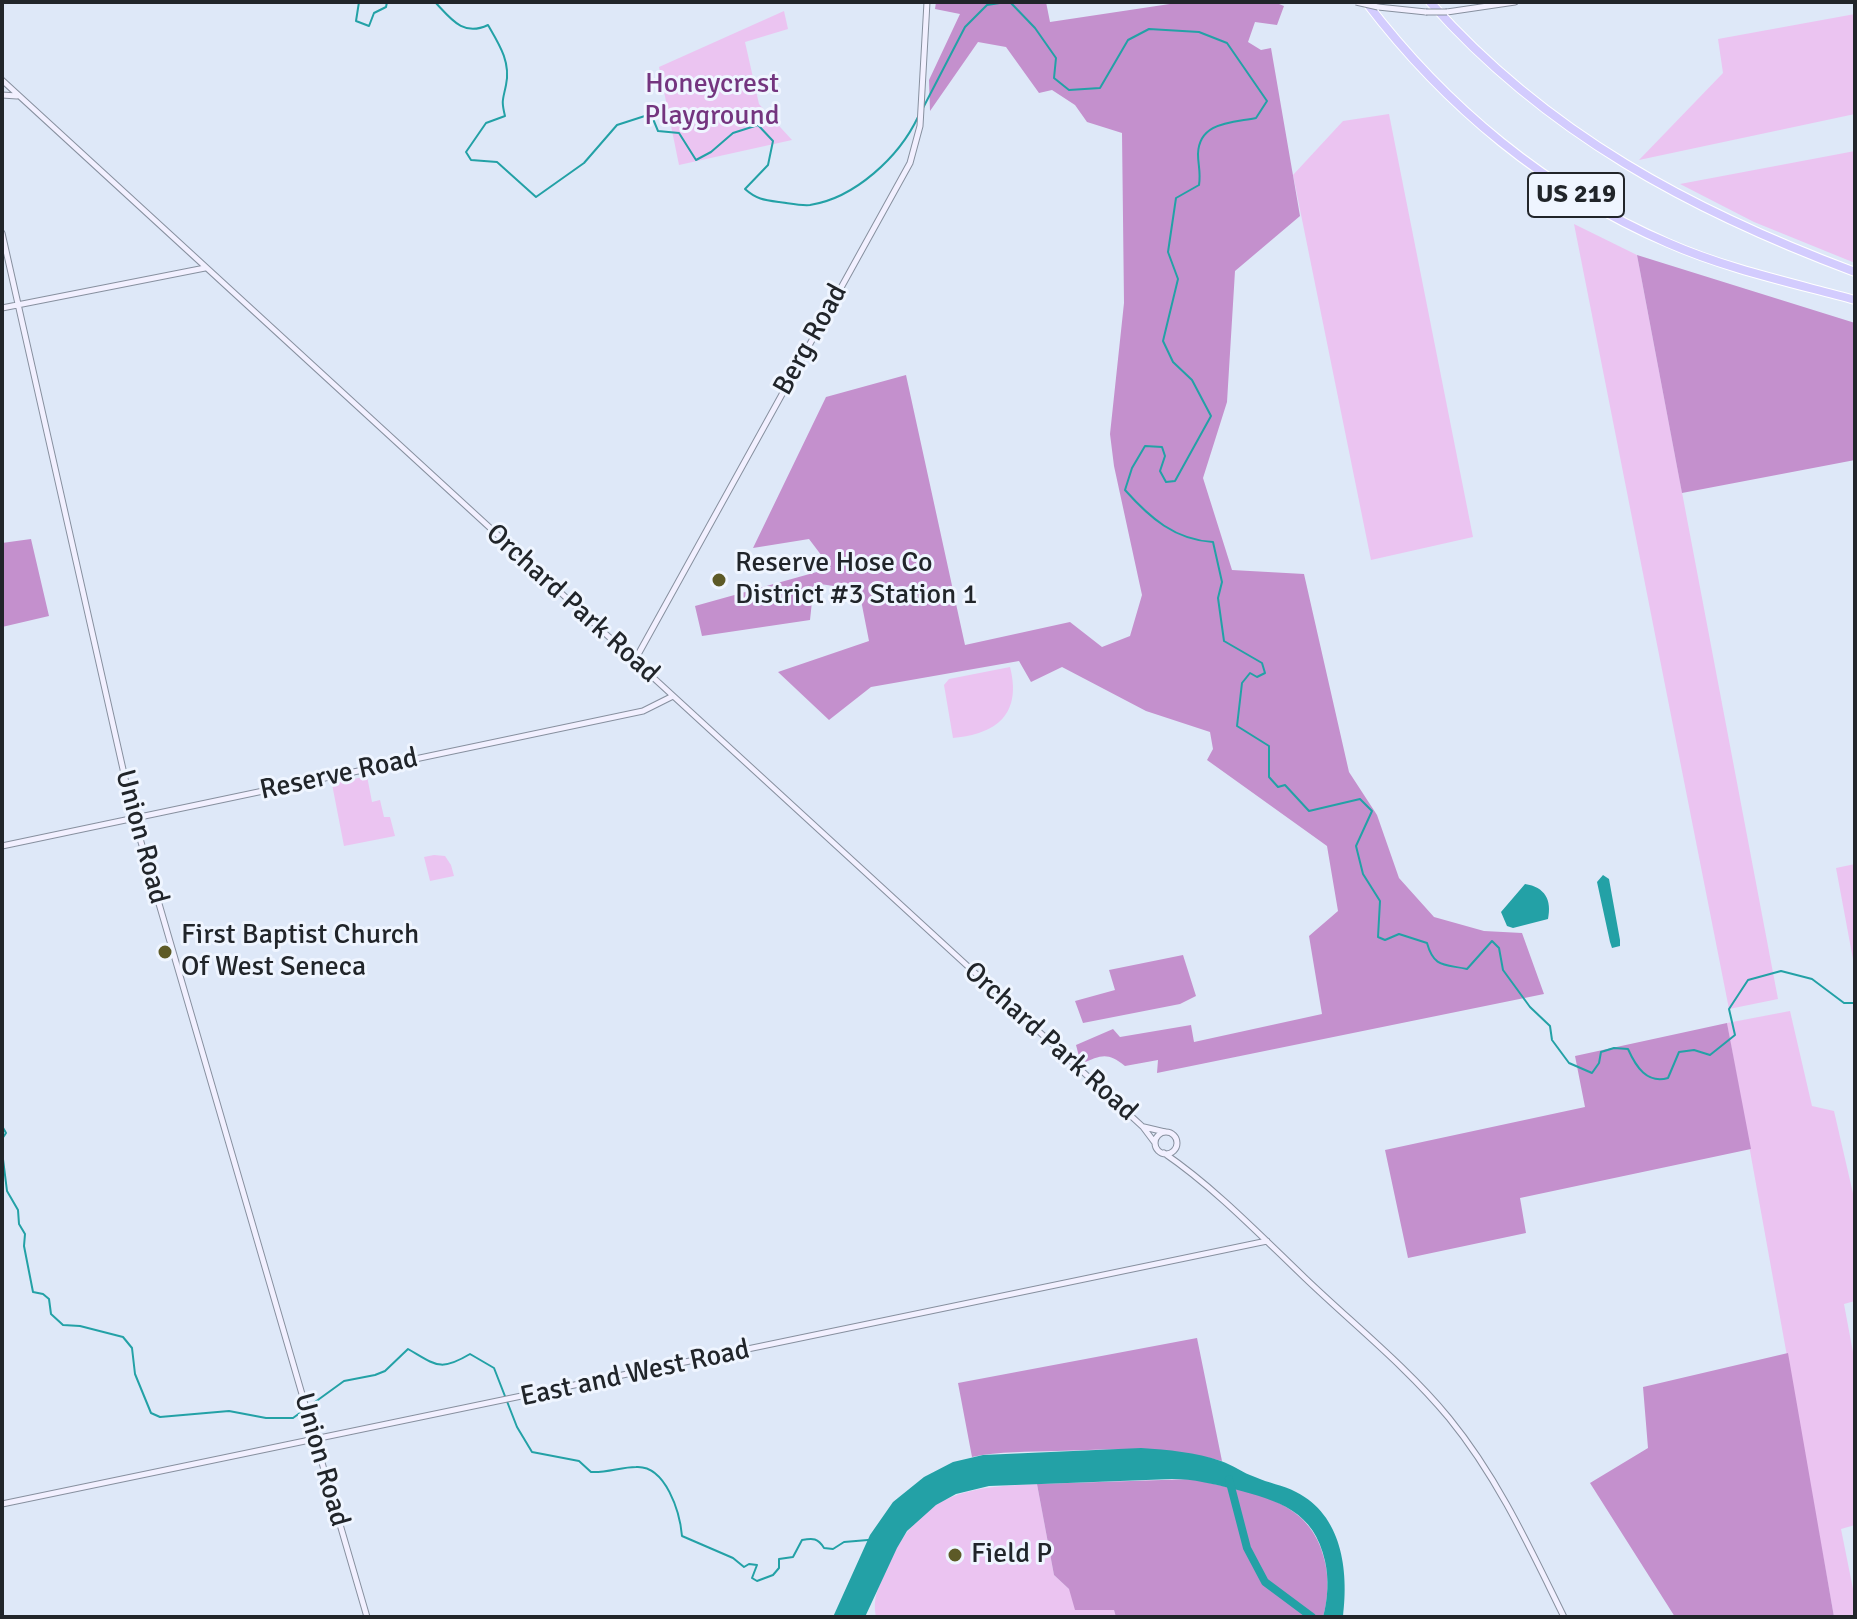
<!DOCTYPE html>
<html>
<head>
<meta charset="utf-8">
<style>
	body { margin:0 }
	#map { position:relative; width:1857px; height:1619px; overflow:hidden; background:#dee8f8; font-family:Signika,sans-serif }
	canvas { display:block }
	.frame { position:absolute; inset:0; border:4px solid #21252a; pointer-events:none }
</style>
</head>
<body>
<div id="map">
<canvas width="1857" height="1619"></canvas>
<div class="frame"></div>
</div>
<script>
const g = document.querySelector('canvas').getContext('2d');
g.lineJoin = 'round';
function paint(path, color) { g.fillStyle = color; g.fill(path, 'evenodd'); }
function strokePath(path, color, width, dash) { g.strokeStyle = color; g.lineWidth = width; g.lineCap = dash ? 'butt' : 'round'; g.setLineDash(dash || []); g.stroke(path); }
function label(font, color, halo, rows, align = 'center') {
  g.font = font + ' Signika,sans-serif'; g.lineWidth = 6; g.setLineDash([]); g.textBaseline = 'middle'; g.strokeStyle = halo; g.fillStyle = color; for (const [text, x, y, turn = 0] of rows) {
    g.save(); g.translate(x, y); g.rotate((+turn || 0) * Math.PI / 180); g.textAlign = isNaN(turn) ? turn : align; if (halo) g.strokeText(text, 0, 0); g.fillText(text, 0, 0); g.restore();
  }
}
paint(new Path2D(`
	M 784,11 L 788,29 L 745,42 L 759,104 L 792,140 L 679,165 L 659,67 Z
	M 1855,14 L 1855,114 L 1639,160 L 1723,73 L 1718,39 Z
	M 1389,114 L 1473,537 L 1371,560 L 1293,175 L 1343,121 Z
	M 1855,151 L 1855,263 L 1754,222 L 1680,184 Z
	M 1574,224 L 1637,255 L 1778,999 L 1729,1009 Z
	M 1010,667 C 1022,714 997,734 953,738 L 944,685 L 949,679 Z
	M 367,776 L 372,802 L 380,800 L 384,817 L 390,817 L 395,836 L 344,846 L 332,784 Z
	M 434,855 L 445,856 L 451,865 L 454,876 L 430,881 L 424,857 Z
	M 1855,864 L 1855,970 L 1836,868 Z
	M 1790,1011 L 1812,1106 L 1834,1111 L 1855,1202 L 1855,1301 L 1844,1304 L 1855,1363 L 1855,1525 L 1841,1529 L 1855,1599 L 1855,1617 L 1834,1617 L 1727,1023 Z
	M 1037,1484 L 1054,1575 L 1069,1589 L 1114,1610 L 1116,1617 L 876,1617 C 872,1595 880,1585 889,1564 C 921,1493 966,1487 1037,1484 Z`), '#ebc4f1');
paint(new Path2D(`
	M 936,2 L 1046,2 L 1050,22 L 1183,2 L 1274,2 L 1284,6 L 1277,25 L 1255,22 L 1248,42 L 1261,50 L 1271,48 L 1300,216 L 1235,271 L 1227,402 L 1203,478 L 1232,570 L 1304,574 L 1349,772 L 1377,815 L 1399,878 L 1434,917 L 1484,931 L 1522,933 L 1544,994 L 1157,1073 L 1158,1060 L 1125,1066 C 1107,1052 1102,1055 1081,1064 L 1076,1045 L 1113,1029 L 1120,1037 L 1191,1025 L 1194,1042 L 1322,1014 L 1309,936 L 1338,911 L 1327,846 L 1207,760 L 1213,749 L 1210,732 L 1146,711 L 1062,667 L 1031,682 L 1019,661 L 871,687 L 829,720 L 778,672 L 869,641 L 859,590 L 814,583 L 810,620 L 702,636 L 695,606 L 831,568 L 809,539 L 753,548 L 826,397 L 906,375 L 965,645 L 1070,622 L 1102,647 L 1130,636 L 1142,595 L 1114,466 L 1110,434 L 1124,303 L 1122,133 L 1087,122 L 1075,105 L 1052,90 L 1039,93 L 1006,47 L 978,42 L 930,111 L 929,80 L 960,14 L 935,9 Z
	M 1637,255 L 1855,323 L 1855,460 L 1682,493 Z
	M 31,539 L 49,616 L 2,627 L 2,543 Z
	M 1183,955 L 1196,996 L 1180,1004 L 1083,1023 L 1075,1001 L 1115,990 L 1109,970 Z
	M 1727,1023 L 1751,1149 L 1520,1198 L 1526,1233 L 1408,1258 L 1385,1150 L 1585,1107 L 1575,1056 Z
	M 1197,1338 L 1222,1461 C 1165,1447 1116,1449 1057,1451 C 1029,1452 999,1451 972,1457 L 958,1383 Z
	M 1788,1353 L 1834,1617 L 1675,1617 L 1590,1483 L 1648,1448 L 1643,1387 Z
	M 1193,1479 C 1248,1493 1311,1496 1325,1562 C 1329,1579 1328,1600 1323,1617 L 1116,1617 L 1114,1610 L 1075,1610 L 1069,1589 L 1054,1575 L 1037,1484 Z`), '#c490cd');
paint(new Path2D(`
	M 1603,875 L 1609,879 L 1620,940 L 1620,946 L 1612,948 L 1610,942 L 1597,882 Z
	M 1525,884 C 1545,887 1552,900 1548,919 L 1513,928 L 1507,926 L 1501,912 Z
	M 1141,1448 C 1168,1450 1196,1452 1221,1461 C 1233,1465 1243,1473 1255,1477 C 1268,1483 1283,1485 1296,1492 C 1342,1515 1349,1570 1343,1617 L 1323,1617 C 1328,1599 1329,1579 1325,1561 C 1314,1511 1279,1501 1234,1489 C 1213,1484 1194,1479 1172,1479 L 989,1486 L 956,1494 L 936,1505 L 907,1531 L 897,1548 L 865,1617 L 833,1617 L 870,1535 L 893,1502 L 924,1477 L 953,1462 L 983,1455 Z`), '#23a1a6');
strokePath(new Path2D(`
	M 359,2 L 356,21 L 369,26 L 374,13 L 386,7 L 387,2
	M 435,2 C 451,19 463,37 488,25 C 499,44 511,62 506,85 C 503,100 501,100 505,116 L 486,123 L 466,152 L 471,160 L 497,162 L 536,197 L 584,163 L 617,125 L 651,114 L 658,131 L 679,133 L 696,160 L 711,152 L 733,133 L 758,125 L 773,141 L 768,165 L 745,189 C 756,199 764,200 779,202 C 788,203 801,206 810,205 C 855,198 899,157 918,117
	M 1010,2 L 1035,28 L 1056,58 L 1054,78 L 1069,90 L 1100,88 L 1128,40 L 1149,29 L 1199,32 L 1227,43 L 1267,101 L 1256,118 C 1231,123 1199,122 1198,154 C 1198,165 1201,172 1199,185 L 1176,198 L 1168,252 L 1178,279 L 1163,341 L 1173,362 L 1192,380 L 1211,416 L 1175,481 L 1166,482 L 1160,471 L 1165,456 L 1162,447 L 1145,446 L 1132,468 L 1125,490 C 1150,518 1175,540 1213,542 L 1222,582 L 1218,598 L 1224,641 L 1262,663 L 1265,673 L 1257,677 L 1250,673 L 1242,683 L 1237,726 L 1269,746 L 1269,777 L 1278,787 L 1285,785 L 1309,811 L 1360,799 L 1372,811 L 1356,846 L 1363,874 L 1380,901 L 1378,937 L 1385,940 L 1399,934 L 1427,943 C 1434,968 1444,964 1467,969 L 1492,941 L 1499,948 L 1503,970 L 1530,1007 L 1550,1026 L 1552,1040 L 1569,1063 L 1592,1073 L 1599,1063 L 1601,1052 L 1614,1048 L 1628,1049 C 1636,1067 1647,1084 1668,1078 L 1679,1052 L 1694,1050 L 1710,1055 L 1735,1035 L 1729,1009 L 1748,980 L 1781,971 L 1812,979 L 1844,1003 L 1855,1003
	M 923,108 L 965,27 L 987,5 L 1006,2
	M 2,1126 L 6,1133 L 2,1139
	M 2,1151 L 7,1191 L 18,1210 L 19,1224 L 25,1234 L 24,1246 L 33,1292 L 43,1294 L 49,1299 L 51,1314 L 63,1325 L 80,1326 L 123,1337 L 132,1348 L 135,1374 L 151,1413 L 160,1417 L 229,1411 L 266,1418 L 293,1418 L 344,1381 L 375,1375 L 385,1371 L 408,1349 C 436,1365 440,1372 470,1354 L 494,1368 L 517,1427 L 532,1452 L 579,1461 L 591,1472 C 607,1473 621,1467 636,1467 C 666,1465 680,1513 682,1536 L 733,1558 L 744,1567 L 749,1564 L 757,1565 L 752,1578 L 757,1581 L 773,1575 L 779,1568 L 779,1559 L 793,1557 L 802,1540 C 813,1538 818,1538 824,1548 L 833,1549 L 844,1542 L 868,1540`), '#23a1a6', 2);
strokePath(new Path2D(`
	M 1229,1479 L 1247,1548 L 1265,1582 L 1312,1617`), '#23a1a6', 8);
const secondary = new Path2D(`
	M 1378,7 L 1426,12
	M 1447,12 L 1515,2
	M 2,80 L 1143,1127 L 1155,1143
	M 2,95 L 17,96
	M 2,233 L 134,818 L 367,1617
	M 2,308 L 205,268
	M 635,660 L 910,163 L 920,126 L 927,2
	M 2,846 L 643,711 L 673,696
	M 1144,1127 L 1165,1132
	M1155 1143a11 11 0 1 1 22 0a11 11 0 1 1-22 0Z
	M 1164,1153 C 1215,1188 1260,1235 1305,1278 C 1353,1324 1406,1366 1449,1418 C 1498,1478 1530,1548 1564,1617
	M 2,1504 L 1267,1241`);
const highway = new Path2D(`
	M 1366,2 C 1445,106 1547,191 1668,243 C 1727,269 1793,283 1855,300
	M 1430,2 C 1547,134 1692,211 1855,272`);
strokePath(secondary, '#87909f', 7);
strokePath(highway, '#fff', 10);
strokePath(secondary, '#f2f0ff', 5);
strokePath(highway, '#d3ccfe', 8);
const secondaryBridge = new Path2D(`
	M 1356,2 L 1378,7
	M 1426,12 L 1447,12`);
strokePath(secondaryBridge, '#87909f', 7, []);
strokePath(secondaryBridge, '#f2f0ff', 5);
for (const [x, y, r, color] of [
	[719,580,8,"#5d5a27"],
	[165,952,8,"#5d5a27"],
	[955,1555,8,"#5d5a27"]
]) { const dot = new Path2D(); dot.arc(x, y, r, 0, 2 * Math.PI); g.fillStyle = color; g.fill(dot); strokePath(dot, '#eff5ff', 3); }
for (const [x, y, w] of [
	[1576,195,96]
]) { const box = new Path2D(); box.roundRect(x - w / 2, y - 22, w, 44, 6); g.fillStyle = '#eff5ff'; g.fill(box); strokePath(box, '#21252a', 2); }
label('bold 26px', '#21252a', null, [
	["US 219",1576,195]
]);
label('28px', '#74357f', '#eff5ff', [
	["Honeycrest",712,85],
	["Playground",712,117]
]);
label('28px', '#21252a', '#eff5ff', [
	["Berg Road",811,340,-61],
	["Orchard Park Road",572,604,42],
	["Reserve Road",339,775,-12],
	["Union Road",141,837,75],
	["Orchard Park Road",1050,1042,42],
	["East and West Road",635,1374,-12],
	["Union Road",321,1460,74]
]);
label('28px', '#21252a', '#eff5ff', [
	["Reserve Hose Co",735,564],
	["District #3 Station 1",735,596],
	["First Baptist Church",181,936],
	["Of West Seneca",181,968],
	["Field P",971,1555]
], 'left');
</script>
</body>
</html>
